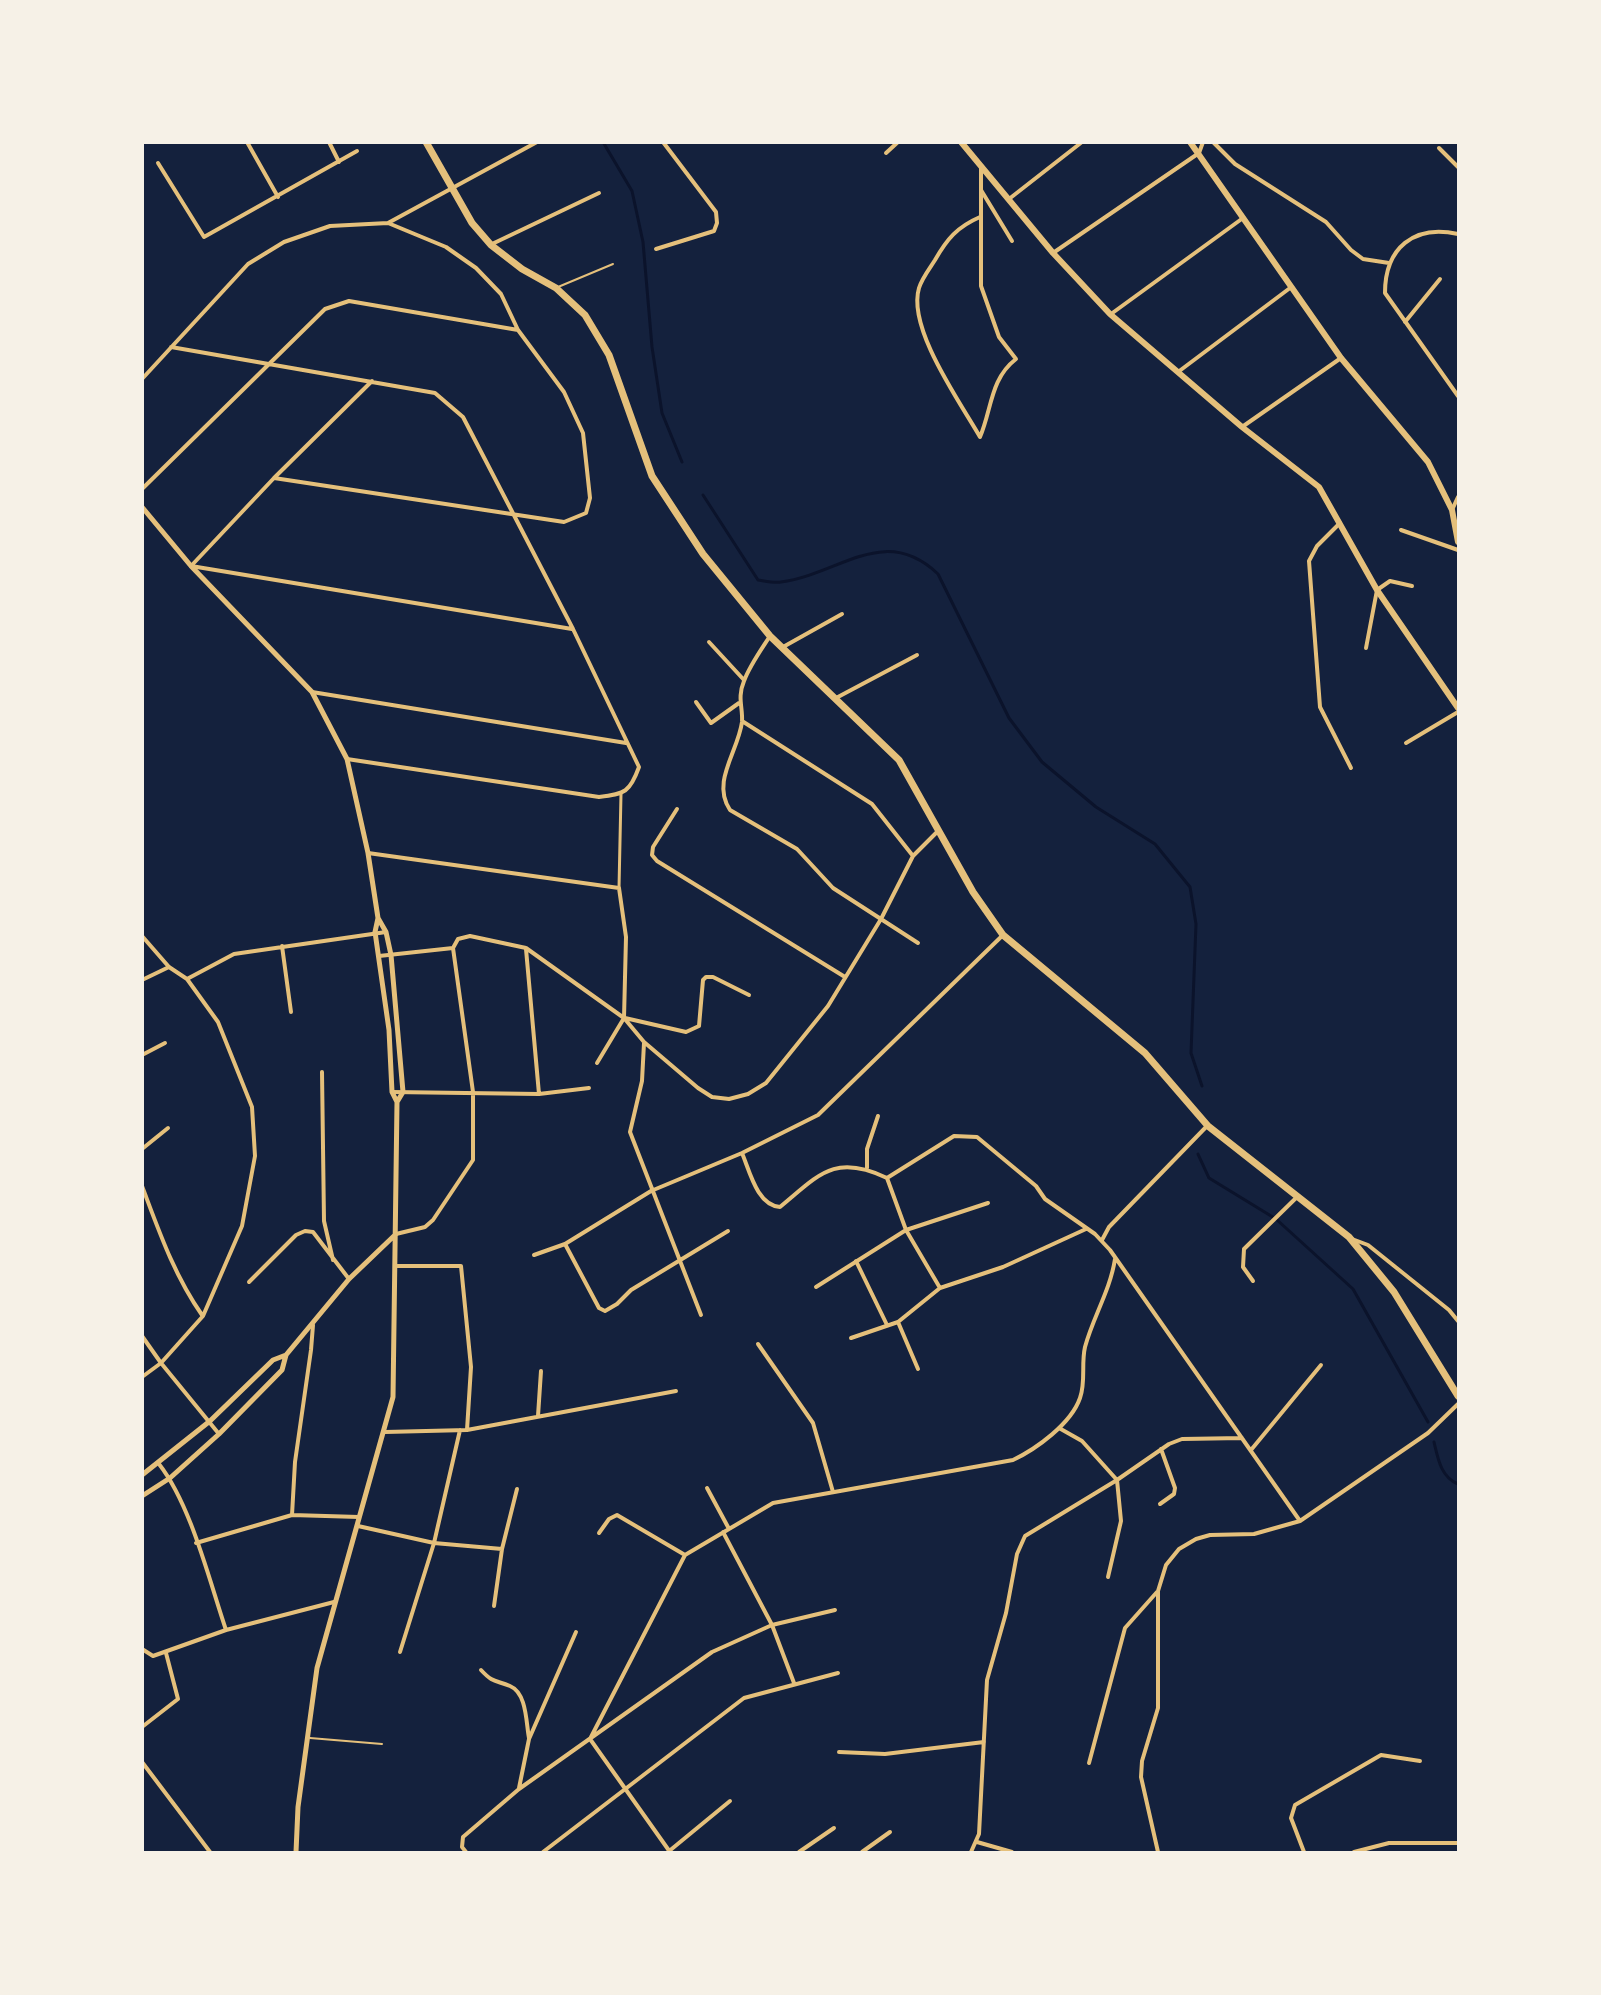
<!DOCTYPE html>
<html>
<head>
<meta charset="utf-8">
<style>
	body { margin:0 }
	#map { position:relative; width:1601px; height:1995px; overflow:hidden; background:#14213d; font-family:"Work Sans",sans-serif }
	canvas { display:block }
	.frame { position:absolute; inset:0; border:144px solid #f6f1e7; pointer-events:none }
</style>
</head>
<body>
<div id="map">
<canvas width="1601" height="1995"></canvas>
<div class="frame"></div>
</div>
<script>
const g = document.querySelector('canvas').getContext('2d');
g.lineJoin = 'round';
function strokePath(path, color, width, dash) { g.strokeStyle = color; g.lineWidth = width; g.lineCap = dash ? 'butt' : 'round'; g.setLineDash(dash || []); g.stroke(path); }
strokePath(new Path2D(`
	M 603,142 L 632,191 L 643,242 L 652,347 L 662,413 L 682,462
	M 703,495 L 758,580 C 765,581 774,583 781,582 C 840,574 884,523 938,574 L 1009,718 L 1042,762 L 1096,807 L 1155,844 L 1190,887 L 1196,924 L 1191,1053 L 1202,1086
	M 1198,1154 L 1209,1178 L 1276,1219 L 1353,1289 L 1428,1422
	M 1434,1442 C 1438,1459 1441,1477 1458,1484`), '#0b132b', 3);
strokePath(new Path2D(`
	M 558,287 L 613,264
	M 310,1738 L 382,1744`), '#e5c07b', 2);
strokePath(new Path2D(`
	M 619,888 L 621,794`), '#e5c07b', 3);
strokePath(new Path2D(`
	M 247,142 L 278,197
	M 329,142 L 339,162
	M 1213,142 L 1235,164 L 1326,222 L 1351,250 L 1363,259 L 1389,263
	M 1439,148 L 1458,167
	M 886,153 L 898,142
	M 158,163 L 204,237 L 357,151
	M 981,190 L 1012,241
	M 1009,199 L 1082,142
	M 980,217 C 957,227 947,239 935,260 C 930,268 922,278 919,288 C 907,328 960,402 980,437
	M 1458,234 C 1414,224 1385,248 1385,293 L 1458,396
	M 492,244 L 599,193
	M 656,249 L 714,231 L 717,223 L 716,212 L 663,142
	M 1053,253 L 1199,153 L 1203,142
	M 1111,314 L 1243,218
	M 1405,322 L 1440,279
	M 171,347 L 435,393 L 463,417 L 573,629 L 639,767 C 630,792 625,794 599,797 L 347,759
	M 1178,372 L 1290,288
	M 142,379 L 248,264 L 284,242 L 330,226 L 388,223 L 537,142
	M 1242,427 L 1341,358
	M 980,437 C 992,409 990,379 1016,359 L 999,337 L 981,286 L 981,168
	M 274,478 L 564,522 L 586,513 L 590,498 L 583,433 L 564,392 L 518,330 L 501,294 L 476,268 L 446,247 L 388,223
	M 142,489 L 325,309 L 349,301 L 518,330
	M 1452,510 L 1458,497
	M 1340,523 L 1317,546 L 1309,561 L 1320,707 L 1351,768
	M 1401,530 L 1458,550
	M 192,565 L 274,478 L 372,381
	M 191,566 L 572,629
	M 770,636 C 761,650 750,665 744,681 C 737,698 743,707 742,722 C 738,752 711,782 730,810 L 797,849 L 833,888 L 918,943
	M 709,642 L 744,680
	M 783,647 L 842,614
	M 1366,648 L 1377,590 L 1390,581 L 1412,586
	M 312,692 L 626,743
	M 836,698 L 917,655
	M 696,702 L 711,723 L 739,703
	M 742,721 L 872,804 L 913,856
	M 1406,743 L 1458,712
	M 677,809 L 653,847 L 652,855 L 657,861 L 845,977
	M 368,853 L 619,888 L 626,937 L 624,1018 L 597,1063
	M 142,936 L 169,967 L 187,979 L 218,1022 L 252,1107 L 255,1156 L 242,1226 L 203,1316 L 161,1363 L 142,1377
	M 282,946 L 291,1012
	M 453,948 L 458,939 L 470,936 L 526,948 L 624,1018 L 644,1042 L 698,1088 L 712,1097 L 729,1099 L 748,1094 L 766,1083 L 828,1006 L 881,919 L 913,856 L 938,831
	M 526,949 L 539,1094
	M 379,956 L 453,948
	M 187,979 L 234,954 L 386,932
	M 142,980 L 169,967
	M 625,1018 L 686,1032 L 699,1026 L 703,980 L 706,977 L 713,977 L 749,995
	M 644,1043 L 642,1081 L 630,1132 L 701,1315
	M 142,1055 L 165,1043
	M 322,1072 L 324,1221 L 333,1260
	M 392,1092 L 539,1094 L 589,1088
	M 142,1149 L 168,1128
	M 742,1153 C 750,1172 757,1205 780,1207 C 819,1175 834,1153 887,1178
	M 867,1168 L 867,1149 L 878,1116
	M 887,1178 L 954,1136 L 977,1137 L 1036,1186 L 1045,1199 L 1095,1234 L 1110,1250 L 1300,1521
	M 142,1186 C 159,1231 174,1275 202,1315
	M 396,1234 L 425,1227 L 433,1220 L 473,1160 L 473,1092 L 453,948
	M 1352,1239 L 1368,1245 L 1449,1310 L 1458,1321
	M 1102,1240 L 1109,1227 L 1207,1126
	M 565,1244 L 599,1308 L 605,1311 L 617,1304 L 631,1290 L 728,1231
	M 534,1255 L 565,1244 L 651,1191 L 742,1153 L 818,1115 L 1003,935
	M 856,1261 L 887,1325
	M 397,1266 L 461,1266 L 471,1367 L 467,1430
	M 1253,1281 L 1243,1267 L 1244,1249 L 1297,1197
	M 249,1282 L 296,1235 L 305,1231 L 313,1232 L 349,1279
	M 816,1287 L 906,1230 L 988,1203
	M 940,1288 L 1003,1267 L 1086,1229
	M 898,1322 L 918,1369
	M 142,1336 L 161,1363 L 219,1434
	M 851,1338 L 898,1322 L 940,1288 L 906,1230 L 887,1178
	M 758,1344 L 813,1423 L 833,1492
	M 538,1416 L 541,1371
	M 1059,1428 L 1082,1441 L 1117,1480 L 1121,1521 L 1108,1577
	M 385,1432 L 467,1430 L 676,1391
	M 1251,1450 L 1321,1365
	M 159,1464 C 191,1505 209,1580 226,1630
	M 707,1488 L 728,1527
	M 1160,1504 L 1174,1494 L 1175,1488 L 1161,1449
	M 292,1515 L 295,1462 L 311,1350 L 313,1325
	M 358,1526 L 434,1543 L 502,1549
	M 723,1532 L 772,1625 L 794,1683
	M 599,1533 L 609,1519 L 617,1515 L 685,1555
	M 196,1543 L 292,1515 L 359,1517
	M 494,1606 L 502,1549 L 517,1489
	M 142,1649 L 153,1656 L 226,1630 L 334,1602
	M 400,1652 L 434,1543 L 460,1430
	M 481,1670 C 493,1683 495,1680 510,1686 C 527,1693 526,1723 529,1738
	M 142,1727 L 178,1699 L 166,1653
	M 839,1752 L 885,1754 L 984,1742
	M 142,1762 L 210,1852
	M 1089,1763 L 1125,1628 L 1157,1592
	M 519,1788 L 529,1739 L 576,1632
	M 977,1842 L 1012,1852
	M 466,1852 L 462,1847 L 463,1837 L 519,1789 L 712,1652 L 772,1625 L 835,1610
	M 543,1852 L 744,1698 L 838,1673
	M 668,1852 L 730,1801
	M 670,1852 L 590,1739 L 685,1555 L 773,1503 L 1013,1460 C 1036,1449 1071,1424 1080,1398 C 1086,1382 1081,1364 1085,1347 C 1093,1317 1110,1291 1115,1259
	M 799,1852 L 834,1828
	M 862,1852 L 890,1832
	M 971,1852 L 979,1834 L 987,1680 L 1006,1613 L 1017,1554 L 1025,1536 L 1117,1480 L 1169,1444 L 1182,1439 L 1242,1438
	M 1158,1852 L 1141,1777 L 1142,1761 L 1158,1708 L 1158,1591 L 1166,1565 L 1179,1549 L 1196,1539 L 1210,1535 L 1254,1534 L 1300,1521 L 1428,1433 L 1458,1404
	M 1304,1852 L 1291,1818 L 1295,1805 L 1381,1755 L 1420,1761
	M 1354,1852 L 1389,1843 L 1458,1843`), '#e5c07b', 4);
strokePath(new Path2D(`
	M 142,507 L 191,566 L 312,692 L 347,759 L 368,853 L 378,918 L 386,932 L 391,955 L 403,1092 L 397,1102
	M 142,1475 L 210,1421 L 273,1360 L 286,1355 L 349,1279 L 396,1234
	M 142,1496 L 170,1478 L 219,1434 L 282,1370 L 286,1355
	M 296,1852 L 298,1807 L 317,1668 L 393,1397 L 397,1102 L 392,1092 L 389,1030 L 375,932 L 378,918`), '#e5c07b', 5);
strokePath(new Path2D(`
	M 961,142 L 1053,253 L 1110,314 L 1242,427 L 1319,487 L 1377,590 L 1458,708
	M 1190,142 L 1341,358 L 1428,462 L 1452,510 L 1458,542`), '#e5c07b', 6);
strokePath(new Path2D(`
	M 426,142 L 472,223 L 491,245 L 522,269 L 556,288 L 585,315 L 609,355 L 652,476 L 703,554 L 770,636 L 899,760 L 973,892 L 1003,935 L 1145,1053 L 1208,1126 L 1349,1237 L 1394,1292 L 1458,1396`), '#e5c07b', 7);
</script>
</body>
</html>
